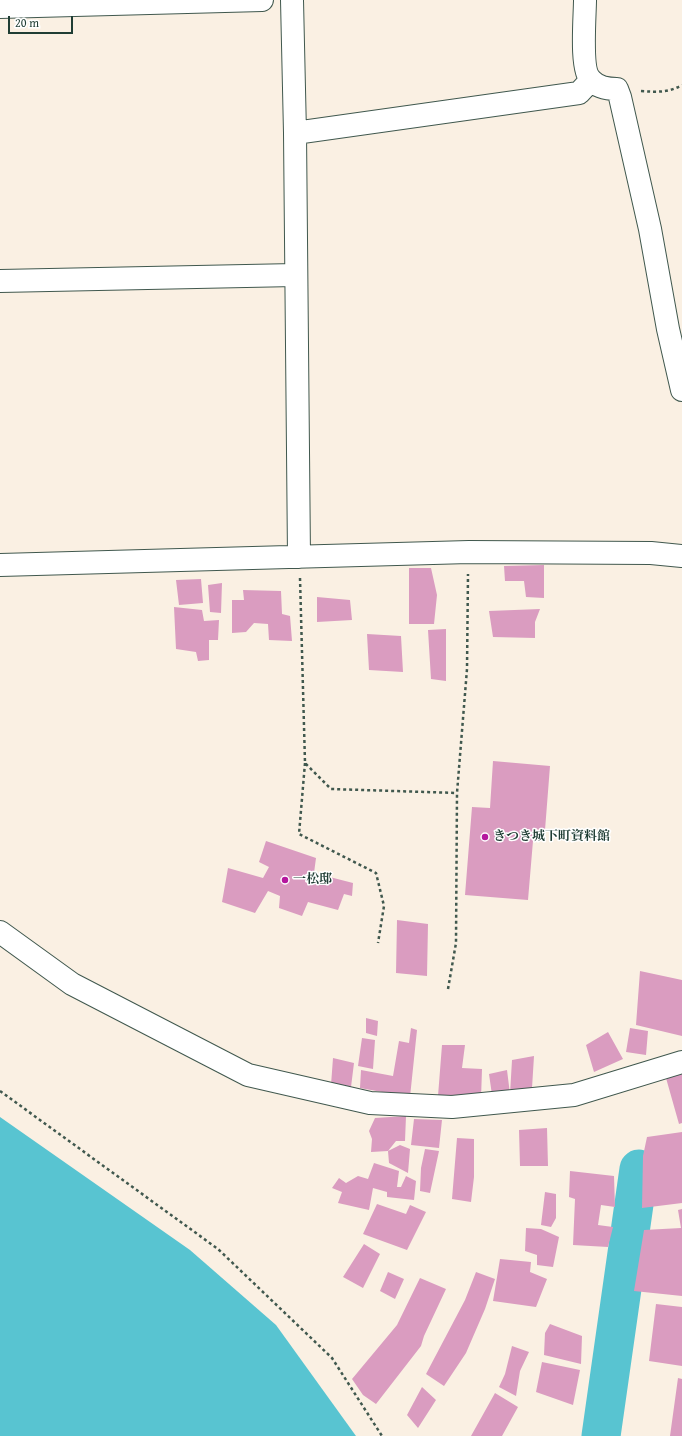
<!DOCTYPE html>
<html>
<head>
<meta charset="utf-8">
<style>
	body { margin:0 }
	#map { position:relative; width:682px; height:1436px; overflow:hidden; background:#faf0e3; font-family:"Gentium Book Plus",serif }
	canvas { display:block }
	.scale { position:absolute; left:8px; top:16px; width:65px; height:18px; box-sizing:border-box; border:2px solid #1f3d34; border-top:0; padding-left:5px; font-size:12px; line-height:14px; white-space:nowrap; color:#1f3d34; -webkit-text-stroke:3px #fff; paint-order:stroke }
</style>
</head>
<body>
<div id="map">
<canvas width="682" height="1436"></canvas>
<div class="scale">20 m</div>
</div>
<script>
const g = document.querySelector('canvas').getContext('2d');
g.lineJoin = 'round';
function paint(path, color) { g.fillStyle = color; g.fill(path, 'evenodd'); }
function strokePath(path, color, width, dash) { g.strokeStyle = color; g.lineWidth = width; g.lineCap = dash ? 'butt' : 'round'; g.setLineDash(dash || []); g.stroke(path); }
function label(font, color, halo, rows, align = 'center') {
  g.font = font + ' "Gentium Book Plus","Noto Serif JP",serif'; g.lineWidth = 3; g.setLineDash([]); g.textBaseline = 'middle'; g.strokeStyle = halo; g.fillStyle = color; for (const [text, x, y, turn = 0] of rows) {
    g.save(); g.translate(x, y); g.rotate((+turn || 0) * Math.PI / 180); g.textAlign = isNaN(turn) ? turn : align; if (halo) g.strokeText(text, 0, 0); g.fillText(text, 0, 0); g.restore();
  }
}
paint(new Path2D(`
	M 0,1117 L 190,1250 L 276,1325 L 356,1436 L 0,1436 Z`), '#58c4d1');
strokePath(new Path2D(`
	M 601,1436 L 639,1169`), '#58c4d1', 39);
paint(new Path2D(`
	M 544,565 L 544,598 L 526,597 L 524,581 L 505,581 L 504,566 Z
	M 409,568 L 431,568 L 437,595 L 434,624 L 409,624 Z
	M 201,579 L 203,603 L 179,605 L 176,580 Z
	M 222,583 L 221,613 L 210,612 L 208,585 Z
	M 243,590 L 281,591 L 282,614 L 290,616 L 292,641 L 269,640 L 268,624 L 254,623 L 246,632 L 232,633 L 232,600 L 244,600 Z
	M 317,597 L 350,600 L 352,620 L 317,622 Z
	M 174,607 L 202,610 L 204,621 L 219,620 L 218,640 L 209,640 L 209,660 L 198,661 L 196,652 L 176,649 Z
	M 540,609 L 535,622 L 535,638 L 493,637 L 489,611 Z
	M 446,629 L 446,681 L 431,679 L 428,630 Z
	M 367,634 L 401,636 L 403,672 L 369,670 Z
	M 493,761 L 550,766 L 545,830 L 534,829 L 528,900 L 465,895 L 472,807 L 490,808 Z
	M 266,841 L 316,858 L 314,873 L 353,883 L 352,896 L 344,894 L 338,910 L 308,902 L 302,916 L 279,908 L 280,896 L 268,891 L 255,913 L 222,902 L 228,868 L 263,878 L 269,867 L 259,862 Z
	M 397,920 L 428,924 L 427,976 L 396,973 Z
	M 640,971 L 682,980 L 682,1036 L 636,1025 Z
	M 366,1018 L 378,1021 L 377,1036 L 366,1033 Z
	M 411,1028 L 417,1030 L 410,1097 L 360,1088 L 361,1070 L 393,1076 L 399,1041 L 409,1043 Z
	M 630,1028 L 648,1031 L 646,1055 L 626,1052 Z
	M 608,1032 L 623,1059 L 594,1072 L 586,1045 Z
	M 362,1038 L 375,1040 L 373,1069 L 358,1066 Z
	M 442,1045 L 465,1045 L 462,1068 L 482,1069 L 481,1099 L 438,1096 Z
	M 534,1056 L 532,1088 L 510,1094 L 512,1060 Z
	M 333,1058 L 354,1063 L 351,1087 L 331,1085 Z
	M 507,1070 L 510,1094 L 492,1095 L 489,1074 Z
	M 682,1074 L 682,1123 L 679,1124 L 666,1078 Z
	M 406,1116 L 405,1141 L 396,1141 L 388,1151 L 400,1145 L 410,1149 L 408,1173 L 389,1163 L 388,1151 L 371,1152 L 372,1139 L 369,1131 L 375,1118 Z
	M 414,1119 L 442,1120 L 439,1148 L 411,1145 Z
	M 547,1128 L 548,1166 L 520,1166 L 519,1130 Z
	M 682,1132 L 682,1203 L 642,1208 L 643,1156 L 647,1137 Z
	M 457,1138 L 474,1139 L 474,1177 L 471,1202 L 452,1199 Z
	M 425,1149 L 439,1151 L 430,1193 L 420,1191 L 421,1168 Z
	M 374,1163 L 399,1171 L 397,1187 L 401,1187 L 406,1176 L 416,1181 L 414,1200 L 387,1197 L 387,1192 L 373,1188 L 369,1210 L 338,1203 L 342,1192 L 332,1188 L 339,1178 L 346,1183 L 358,1176 L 368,1179 Z
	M 570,1171 L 614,1176 L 615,1207 L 601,1205 L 598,1225 L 613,1227 L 608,1247 L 573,1245 L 575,1199 L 569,1197 Z
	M 545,1192 L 556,1194 L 556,1218 L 551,1227 L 541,1225 Z
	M 377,1204 L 406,1214 L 410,1205 L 426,1212 L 407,1250 L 363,1234 Z
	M 682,1209 L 682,1296 L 634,1291 L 644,1230 L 681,1228 L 678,1210 Z
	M 526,1228 L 541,1229 L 559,1237 L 553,1267 L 537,1265 L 537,1255 L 525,1251 Z
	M 364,1244 L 380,1254 L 363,1288 L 343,1277 Z
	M 500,1259 L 531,1262 L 530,1272 L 547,1279 L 536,1307 L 493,1301 Z
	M 388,1272 L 404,1279 L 395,1299 L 380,1291 Z
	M 476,1272 L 495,1279 L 485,1309 L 466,1353 L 444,1386 L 426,1374 L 465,1300 Z
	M 420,1278 L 446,1289 L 424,1336 L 421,1346 L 376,1404 L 363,1395 L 352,1379 L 397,1325 Z
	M 656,1304 L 682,1307 L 682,1366 L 649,1361 Z
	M 550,1324 L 582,1336 L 581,1364 L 544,1355 L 545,1333 Z
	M 512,1346 L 529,1352 L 520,1371 L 516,1396 L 499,1387 L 505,1374 Z
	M 542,1362 L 580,1370 L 573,1405 L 536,1392 Z
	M 678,1378 L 682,1379 L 682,1436 L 670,1436 Z
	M 422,1387 L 436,1400 L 418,1428 L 407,1415 Z
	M 495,1393 L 518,1407 L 502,1436 L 471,1436 Z`), '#da9cc0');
const minor = new Path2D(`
	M 292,0 L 295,133 L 299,557
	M 585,0 C 585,16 580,70 591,80 C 598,88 608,89 617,89 L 620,97 L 650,229 L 668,329 L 682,390
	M 0,7 L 262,0
	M 295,133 L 579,93 L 591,80
	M 0,281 L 295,275
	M 0,565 L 469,552 L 651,553 L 682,556
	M 0,932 L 72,984 L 248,1075 L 370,1103 L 452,1107 L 574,1095 L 682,1062`);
strokePath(minor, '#40584e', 24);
strokePath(new Path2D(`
	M 641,91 C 657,92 668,93 682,85
	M 300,578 L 305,763 L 331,789 L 457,793
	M 305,763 L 299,834 L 376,873 L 384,906 L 378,943
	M 448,989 L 456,943 L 457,793 L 467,669 L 468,574
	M 0,1091 L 218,1249 L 332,1358 L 382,1436`), '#40584e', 2.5, [3, 3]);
strokePath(minor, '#fff', 22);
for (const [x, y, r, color] of [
	[485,837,4,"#b5179e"],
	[285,880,4,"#b5179e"]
]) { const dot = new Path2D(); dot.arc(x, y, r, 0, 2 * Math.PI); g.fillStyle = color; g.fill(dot); strokePath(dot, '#fff', 1.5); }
label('bold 13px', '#1f3d34', '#fff', [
	["きつき城下町資料館",493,837],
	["一松邸",293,880]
], 'left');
</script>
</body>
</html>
